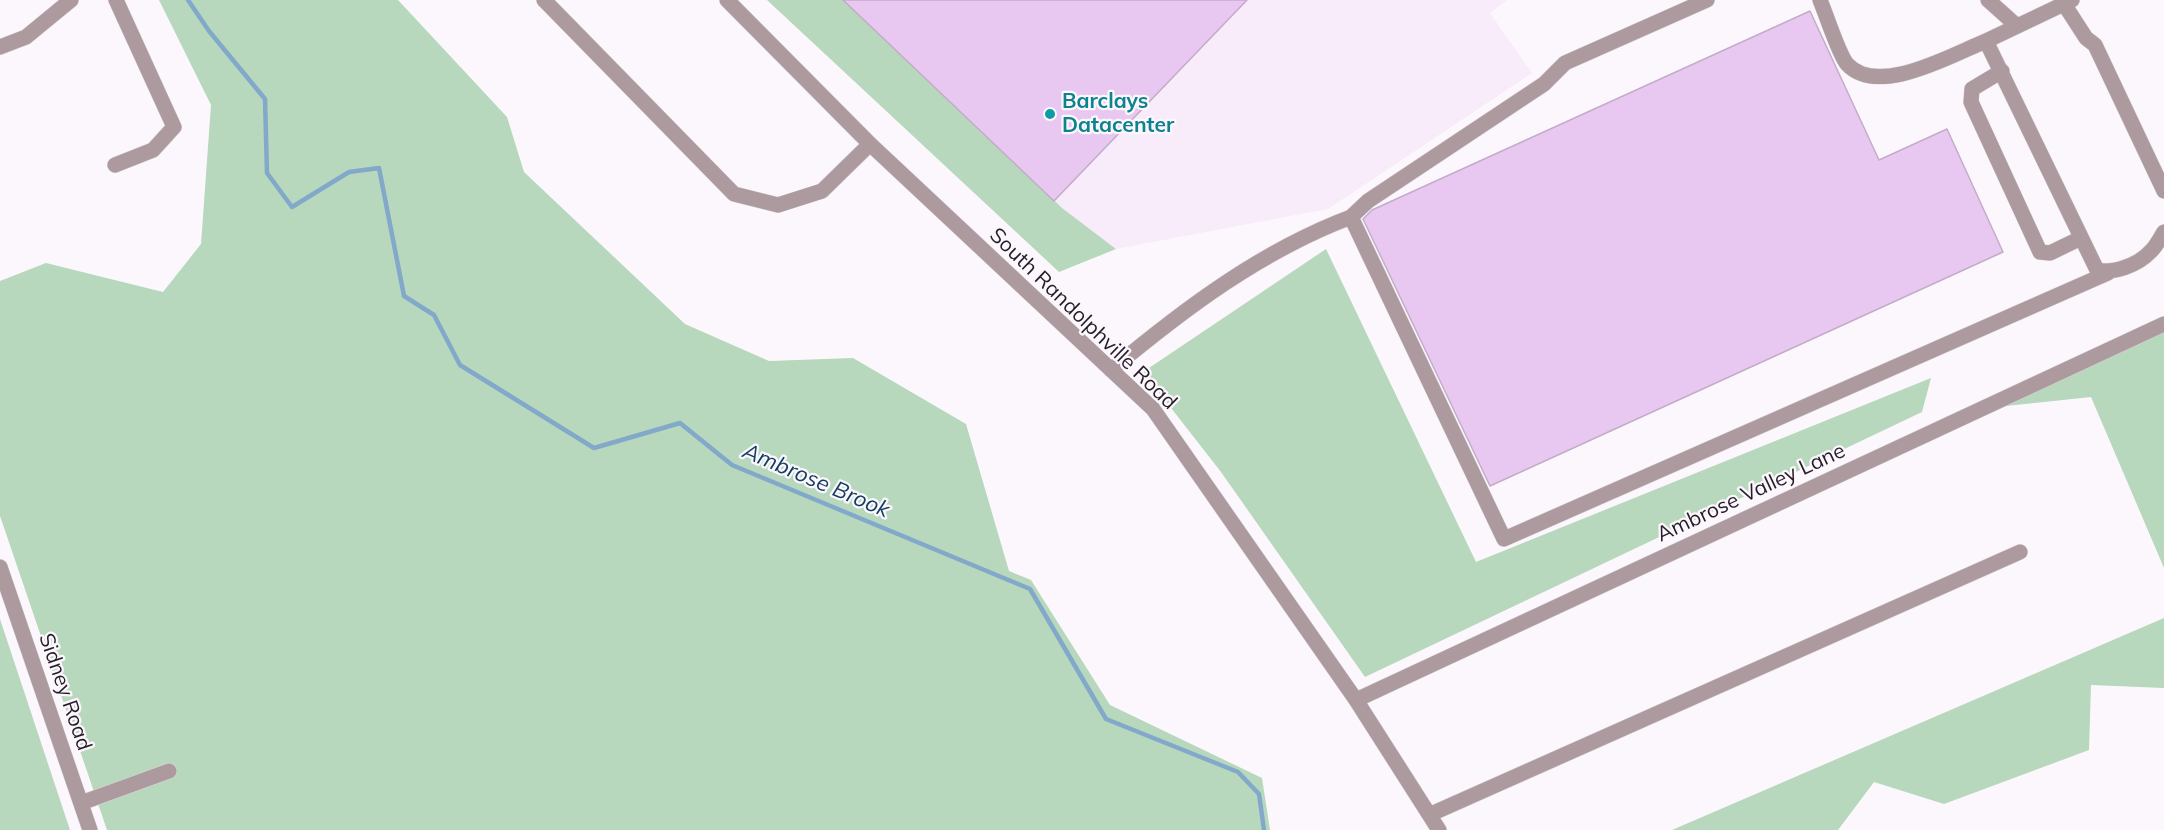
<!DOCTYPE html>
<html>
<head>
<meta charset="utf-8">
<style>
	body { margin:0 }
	canvas { display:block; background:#fcf7fd }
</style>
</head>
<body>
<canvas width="2164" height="830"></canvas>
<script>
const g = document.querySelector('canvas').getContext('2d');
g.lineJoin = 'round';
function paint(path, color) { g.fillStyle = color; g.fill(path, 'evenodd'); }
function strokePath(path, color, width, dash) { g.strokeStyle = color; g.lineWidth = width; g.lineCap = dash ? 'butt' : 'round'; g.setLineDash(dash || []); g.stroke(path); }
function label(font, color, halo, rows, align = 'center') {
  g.font = font + ' Mulish,sans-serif'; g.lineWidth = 4.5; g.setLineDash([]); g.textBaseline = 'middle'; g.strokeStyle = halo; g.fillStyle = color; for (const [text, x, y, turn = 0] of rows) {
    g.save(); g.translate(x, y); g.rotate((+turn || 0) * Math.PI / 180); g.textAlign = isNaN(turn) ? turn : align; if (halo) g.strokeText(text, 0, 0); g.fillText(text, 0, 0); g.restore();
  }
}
paint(new Path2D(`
	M 850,0 L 1507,0 L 1490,13 L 1532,73 L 1328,209 L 1116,249 L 1062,208 Z`), '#f8ecfb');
paint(new Path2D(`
	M 159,0 L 398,0 L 507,117 L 524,172 L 685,324 L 769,361 L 853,358 L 966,424 L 1009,571 L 1031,580 L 1110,705 L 1262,778 L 1270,830 L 107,830 L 0,516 L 0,281 L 46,263 L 163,292 L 201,244 L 211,105 Z
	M 767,0 L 850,0 L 1062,208 L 1116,249 L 1059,272 Z
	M 1326,249 L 1476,562 L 1931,378 L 1922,412 L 1365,677 L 1221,472 L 1143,372 Z
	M 2164,330 L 2164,568 L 2091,397 L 2006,406 Z
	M 2164,618 L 2164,688 L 2091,685 L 2089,750 L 1944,804 L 1874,782 L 1838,830 L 1672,830 Z
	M 0,619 L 70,830 L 0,830 Z`), '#b7d8bc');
strokePath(new Path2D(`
	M 188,0 L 209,31 L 265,99 L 267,173 L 292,207 L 349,172 L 379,168 L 404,296 L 434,315 L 460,365 L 594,448 L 680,423 L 732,465 L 1030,589 L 1106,719 L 1238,772 L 1259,794 L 1264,830`), '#82a8ca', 4.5);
const building = new Path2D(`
	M 843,0 L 1247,0 L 1054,201 Z
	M 1810,11 L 1879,160 L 1947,129 L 2003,252 L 1490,486 L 1363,219 L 1372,210 Z`);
paint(building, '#e8c8f0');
strokePath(building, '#c3acc9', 1.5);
const minor = new Path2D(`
	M 544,0 L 734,194 L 778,205 L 822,191 L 870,144
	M 727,0 L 870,144 L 1153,409 L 1356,700 L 1439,830
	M 1707,0 L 1565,63 L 1544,84 L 1368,201 L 1351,217 L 1504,539 L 2108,273
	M 1820,0 C 1826,14 1839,55 1847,64 C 1878,98 1953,54 1986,41
	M 1988,0 L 2017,26
	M 2072,0 L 1986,41 L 2097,270 C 2113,274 2138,265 2150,252 C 2156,247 2160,238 2164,232
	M 2064,4 L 2086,38 L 2095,45 L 2164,191
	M 0,47 L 26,37 L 71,0
	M 2002,71 L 1972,89 L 1971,102 L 2040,252 L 2050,253 L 2081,238
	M 115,165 L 153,150 L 174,127 L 116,0
	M 1111,370 C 1184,309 1261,251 1351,217
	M 0,567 L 90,830
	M 1356,700 L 2164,324
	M 81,803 L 169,771
	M 1431,814 L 2020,552`);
strokePath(minor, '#dad4db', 16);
strokePath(minor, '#ac9a9e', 15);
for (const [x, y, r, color] of [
	[1050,114,6,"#0f9aa8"]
]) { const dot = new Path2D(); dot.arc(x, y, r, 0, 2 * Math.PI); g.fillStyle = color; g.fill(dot); strokePath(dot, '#fcf7fd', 2); }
label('bold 21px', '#0d838f', '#fcf7fd', [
	["Barclays",1062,102],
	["Datacenter",1062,126]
], 'left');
label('21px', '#251c27', '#fcf7fd', [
	["South Randolphville Road",1083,319,44],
	["Ambrose Valley Lane",1751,493,-25],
	["Sidney Road",65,692,71]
]);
label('italic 22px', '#113c5f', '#fcf7fd', [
	["Ambrose Brook",816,481,23]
]);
</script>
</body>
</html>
